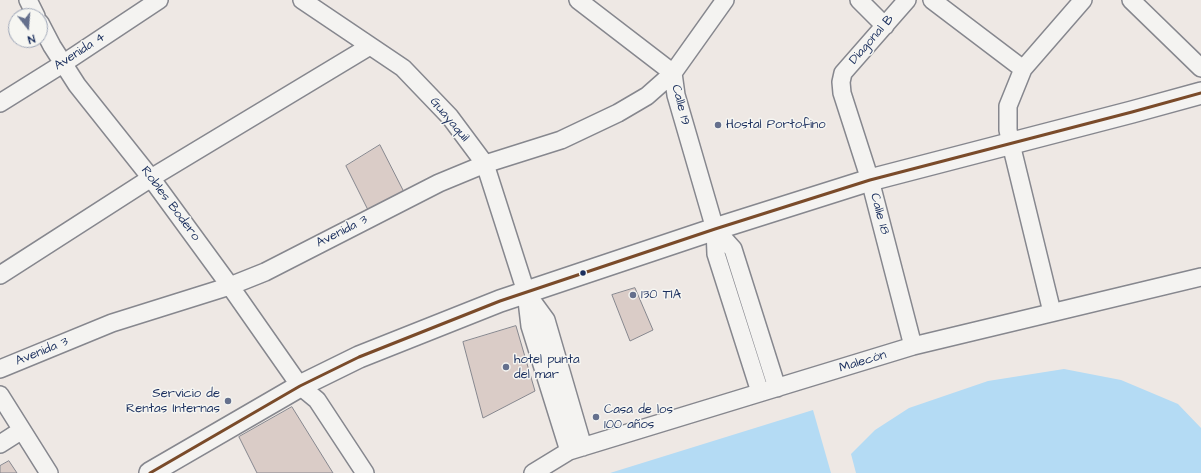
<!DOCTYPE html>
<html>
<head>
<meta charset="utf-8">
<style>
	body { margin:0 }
	#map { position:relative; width:1201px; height:473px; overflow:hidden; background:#eee8e4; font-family:"Architects Daughter",sans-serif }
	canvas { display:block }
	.north { position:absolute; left:8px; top:8px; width:40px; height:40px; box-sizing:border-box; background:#f6f6f2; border:1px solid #9ea6b7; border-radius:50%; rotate:163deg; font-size:11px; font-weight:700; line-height:16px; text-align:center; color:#1b2f5e }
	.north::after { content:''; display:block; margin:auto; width:14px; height:18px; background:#65708d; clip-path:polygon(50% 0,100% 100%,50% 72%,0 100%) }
</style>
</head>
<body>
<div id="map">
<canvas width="1201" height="473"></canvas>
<div class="north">N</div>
</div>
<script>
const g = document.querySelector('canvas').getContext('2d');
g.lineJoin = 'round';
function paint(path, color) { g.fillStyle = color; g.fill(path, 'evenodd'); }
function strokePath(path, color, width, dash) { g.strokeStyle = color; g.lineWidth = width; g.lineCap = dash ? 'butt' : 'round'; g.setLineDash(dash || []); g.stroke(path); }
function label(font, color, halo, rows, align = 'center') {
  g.font = font + ' "Architects Daughter",sans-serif'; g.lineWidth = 3; g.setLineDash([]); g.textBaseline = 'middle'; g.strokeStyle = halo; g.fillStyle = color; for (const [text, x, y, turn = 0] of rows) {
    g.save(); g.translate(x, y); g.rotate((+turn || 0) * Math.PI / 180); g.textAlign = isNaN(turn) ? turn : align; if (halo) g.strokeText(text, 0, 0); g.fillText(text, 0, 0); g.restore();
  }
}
paint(new Path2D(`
	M 1064,369 L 1121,380 L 1178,404 L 1201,428 L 1201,473 L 856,473 L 851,454 L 875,430 L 909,408 L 988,381 Z
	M 813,410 L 831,473 L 610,473 Z`), '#b4dbf4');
const building = new Path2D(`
	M 380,145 L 405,194 L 371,216 L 346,166 Z
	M 635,288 L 653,330 L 630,341 L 612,295 Z
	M 516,326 L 535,391 L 483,418 L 463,342 Z
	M 292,407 L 333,473 L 257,473 L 239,437 Z
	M 9,461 L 17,473 L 0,473 L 0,466 Z`);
paint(building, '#daccc7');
strokePath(building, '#86878e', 1);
const minor = new Path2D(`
	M 28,0 L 36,16
	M 302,0 L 403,68 L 450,117 L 485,164 L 526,292 L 530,326 L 569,451
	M 578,0 L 673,73 L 676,95 L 715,229 L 716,254 L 760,392
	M 859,0 L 885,26
	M 907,0 L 843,73 L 841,82 L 842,93 L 870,180 L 913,346
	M 932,0 L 1023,69
	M 1131,0 L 1201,68
	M 40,23 L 52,46 L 77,85 L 151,178 L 230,286 L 300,386 L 317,400 L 365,473
	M 0,103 L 64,63 L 159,0
	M 715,229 L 733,249 L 777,388
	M 0,275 L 151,178 L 370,46
	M 527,294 L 546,320 L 583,447
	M 1052,312 L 1011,144 L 1008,130 L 1008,106 L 1023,69 L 1083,0
	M 0,369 L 112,323 L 230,286 L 265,272 L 439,183 L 485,164 L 561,140 L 618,113 L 647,96 L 673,73 L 725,0
	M 0,395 L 49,473
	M 0,444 L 22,430
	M 533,473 L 569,451 L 913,346 L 1201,277`);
const major = new Path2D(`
	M 150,473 L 300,386 L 359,357 L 500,301 L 715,229 L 870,180 L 1132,112 L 1201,93`);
strokePath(minor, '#86878e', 20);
strokePath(major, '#86878e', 24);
strokePath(minor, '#f4f3f1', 17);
strokePath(major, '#f4f3f1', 21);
strokePath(new Path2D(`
	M 150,473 L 300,386 L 359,357 L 500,301 L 715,229 L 870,180 L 1132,112 L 1201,93`), '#7a4b2a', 3);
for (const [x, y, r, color] of [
	[718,125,4,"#65708d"],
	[583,273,3.5,"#1b2f5e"],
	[633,295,4,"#65708d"],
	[506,367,4,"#65708d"],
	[228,401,4,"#65708d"],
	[596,417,4,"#65708d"]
]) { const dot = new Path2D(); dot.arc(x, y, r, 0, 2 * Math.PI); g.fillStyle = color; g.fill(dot); strokePath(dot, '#f6f6f2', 1.5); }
label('13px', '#1b2f5e', '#f6f6f2', [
	["Diagonal B",872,40,-49],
	["Avenida 4",80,52,-33],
	["Calle 19",680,105,76],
	["Guayaquil",449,120,50],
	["Robles Bodero",170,204,53],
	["Calle 18",879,214,75],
	["Avenida 3",342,232,-27],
	["Avenida 3",42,352,-22],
	["Malecón",863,362,-17]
]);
label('13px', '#1b2f5e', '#f6f6f2', [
	["Hostal Portofino",726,125],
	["130 TIA",641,295],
	["hotel punta",514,360],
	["del mar",514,375],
	["Servicio de",220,394,"right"],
	["Rentas Internas",220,409,"right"],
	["Casa de los",604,410],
	["100 años",604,425]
], 'left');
</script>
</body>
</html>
